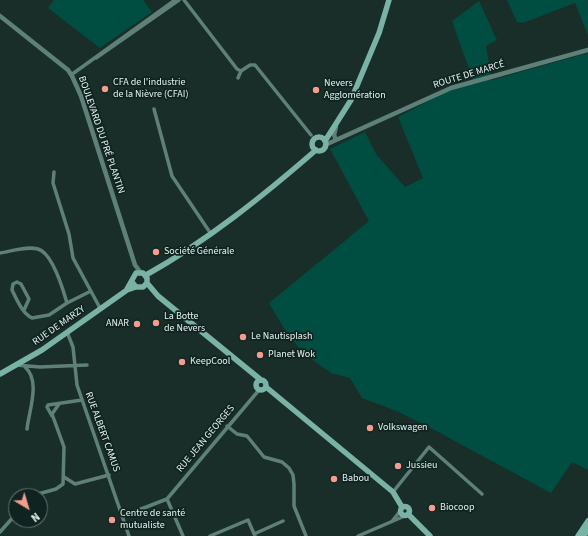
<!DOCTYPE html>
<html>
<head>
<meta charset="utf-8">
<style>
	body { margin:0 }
	#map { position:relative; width:588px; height:536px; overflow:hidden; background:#192e29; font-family:"Source Sans 3",sans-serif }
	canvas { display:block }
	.north { position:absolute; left:8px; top:488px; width:40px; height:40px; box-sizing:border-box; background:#0f2420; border:1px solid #657673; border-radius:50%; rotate:142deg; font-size:11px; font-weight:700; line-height:16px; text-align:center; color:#e5f2ef }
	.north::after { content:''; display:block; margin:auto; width:14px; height:18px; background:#f59c91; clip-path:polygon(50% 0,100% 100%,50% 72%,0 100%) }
</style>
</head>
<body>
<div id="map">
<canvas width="588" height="536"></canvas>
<div class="north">N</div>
</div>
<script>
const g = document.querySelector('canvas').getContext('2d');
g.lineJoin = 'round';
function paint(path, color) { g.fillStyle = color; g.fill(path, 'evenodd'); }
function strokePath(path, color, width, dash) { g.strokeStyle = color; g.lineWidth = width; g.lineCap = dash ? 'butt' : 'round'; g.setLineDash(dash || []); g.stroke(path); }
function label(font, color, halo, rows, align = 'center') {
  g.font = font + ' "Source Sans 3",sans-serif'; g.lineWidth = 3.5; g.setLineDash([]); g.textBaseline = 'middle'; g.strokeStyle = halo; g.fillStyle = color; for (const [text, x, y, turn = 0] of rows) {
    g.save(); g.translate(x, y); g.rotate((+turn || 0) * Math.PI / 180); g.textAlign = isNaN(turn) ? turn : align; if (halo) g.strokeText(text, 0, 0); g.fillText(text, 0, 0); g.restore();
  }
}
paint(new Path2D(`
	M 54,0 L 143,0 L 152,12 L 100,48 L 48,8 Z
	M 507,0 L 588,0 L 588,35 L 575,3 L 523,23 L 517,22 Z
	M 479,1 L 497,40 L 486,46 L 492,80 L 588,53 L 588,470 L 572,462 L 551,493 L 427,426 L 399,412 L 362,398 L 350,378 L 331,373 L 303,353 L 285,330 L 269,303 L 369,221 L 330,149 L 365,132 L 376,154 L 405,187 L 423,178 L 398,117 L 443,93 L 474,83 L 452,21 Z`), '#004d41');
strokePath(new Path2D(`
	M 184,0 L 237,69 L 241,71 L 250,65 L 255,65 L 311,135
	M 96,58 L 179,0
	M 71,75 L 175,0
	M 238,78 L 241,71
	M 154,109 L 172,176 L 211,234
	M 54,172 L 53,183 L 69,234 L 73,258 L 100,308
	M 0,253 C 12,251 26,246 38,249 C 52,253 63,289 67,303
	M 24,310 L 29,299 L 21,284 L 17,282 L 13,284 L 12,290 C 17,300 22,313 32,318 L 49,315 L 67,303 L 91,291
	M 67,332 L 73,347 L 77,385 L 129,536
	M 16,365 L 40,367 L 87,365
	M 25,367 C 41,381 29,410 27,429
	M 52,416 L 47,407 L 48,405 L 82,400
	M 227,426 L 237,434 L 247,436 L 264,457 L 282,462 L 289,468 L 293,475 L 294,484 L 294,506 L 306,536
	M 64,477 L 75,484 L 109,475
	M 393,492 L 429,447 L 482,494
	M 31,496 L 56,489 L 63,484 L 64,447 L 52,414 L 59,404
	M 167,499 L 259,390
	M 167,499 L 183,536
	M 123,516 L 167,499
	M 393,520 L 401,510
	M 0,532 L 16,514
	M 254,534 L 283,521
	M 210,536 L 248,520 L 255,536
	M 358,536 L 407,515`), '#5e8078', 3.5);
strokePath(new Path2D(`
	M 0,16 L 68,70 L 72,76 L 81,96 L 135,265 L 141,273
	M 336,140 L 334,135 L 336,127
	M 325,145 L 451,88 L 588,50`), '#5e8078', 4.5);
strokePath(new Path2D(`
	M312 144a7 7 0 1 1 14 0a7 7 0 1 1-14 0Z
	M 325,141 L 351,100 L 379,33 L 389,0
	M 146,275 C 207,241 263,196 316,150
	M 147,283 L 158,296 L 261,380
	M 127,289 L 136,273 L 143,273 L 147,278 L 147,283 L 143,287 L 136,287 L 132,282
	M 0,374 L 42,350 L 127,290 L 136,287
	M256 385a5 5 0 1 1 10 0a5 5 0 1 1-10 0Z
	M 266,387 L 393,492 L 402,507
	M400.5 511a4.5 4.5 0 1 1 9 0a4.5 4.5 0 1 1-9 0Z
	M 408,514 L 430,536
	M 578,536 L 588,521
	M 584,536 L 588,529`), '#7ab2a5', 5.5);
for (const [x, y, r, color] of [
	[105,89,4,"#f59c91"],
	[316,90,4,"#f59c91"],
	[156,252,4,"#f59c91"],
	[156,323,4,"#f59c91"],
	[137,324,4,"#f59c91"],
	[243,337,4,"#f59c91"],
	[260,355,4,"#f59c91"],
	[182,362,4,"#f59c91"],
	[370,428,4,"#f59c91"],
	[398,466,4,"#f59c91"],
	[334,479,4,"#f59c91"],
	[432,508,4,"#f59c91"],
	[112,520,4,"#f59c91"]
]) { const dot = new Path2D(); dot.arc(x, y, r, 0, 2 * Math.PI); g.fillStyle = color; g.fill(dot); strokePath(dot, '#0f2420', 1.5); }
label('10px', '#e5f2ef', '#0f2420', [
	["ROUTE DE MARCÉ",469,75,-17],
	["BOULEVARD DU PRÉ PLANTIN",101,135,71],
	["RUE DE MARZY",59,326,-35],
	["RUE ALBERT CAMUS",102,432,70],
	["RUE JEAN GEORGES",206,439,-50]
]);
label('10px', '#e5f2ef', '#0f2420', [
	["CFA de l'industrie",113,83],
	["de la Nièvre (CFAI)",113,95],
	["Nevers",324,84],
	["Agglomération",324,96],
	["Société Générale",164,252],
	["La Botte",164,317],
	["de Nevers",164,329],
	["ANAR",129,324,"right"],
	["Le Nautisplash",251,337],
	["Planet Wok",268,355],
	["KeepCool",190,362],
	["Volkswagen",378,428],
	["Jussieu",406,466],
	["Babou",342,479],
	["Biocoop",440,508],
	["Centre de santé",120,514],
	["mutualiste",120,526]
], 'left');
</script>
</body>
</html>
